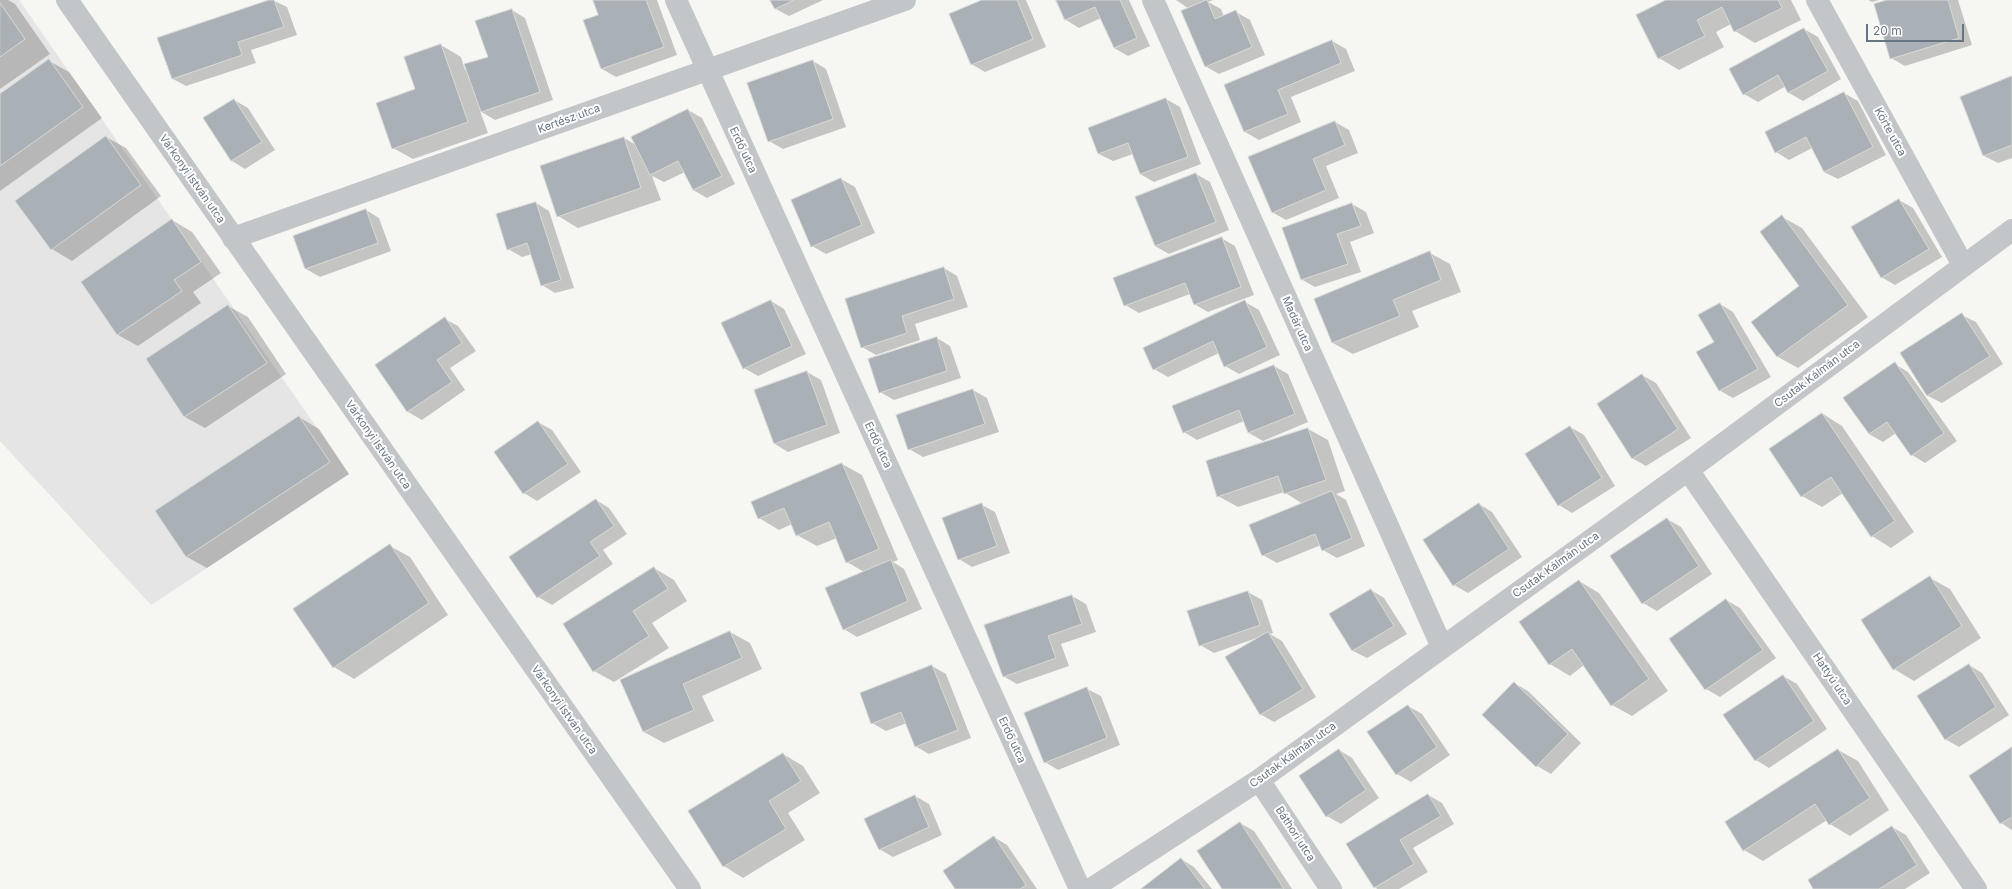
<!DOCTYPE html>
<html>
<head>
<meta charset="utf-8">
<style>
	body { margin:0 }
	#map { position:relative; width:2012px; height:889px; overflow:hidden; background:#f6f6f3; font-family:Inter,sans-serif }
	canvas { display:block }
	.scale { position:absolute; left:1866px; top:24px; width:98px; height:18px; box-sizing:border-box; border:2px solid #677582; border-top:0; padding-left:5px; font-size:12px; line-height:14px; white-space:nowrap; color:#677582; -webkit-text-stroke:3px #fff; paint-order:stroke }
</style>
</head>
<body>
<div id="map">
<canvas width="2012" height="889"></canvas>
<div class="scale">20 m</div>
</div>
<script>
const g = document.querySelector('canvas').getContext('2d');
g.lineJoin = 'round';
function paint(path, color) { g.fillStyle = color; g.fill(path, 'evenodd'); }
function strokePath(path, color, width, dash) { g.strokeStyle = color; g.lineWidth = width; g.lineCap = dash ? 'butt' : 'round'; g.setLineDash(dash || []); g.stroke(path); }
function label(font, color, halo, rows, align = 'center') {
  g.font = font + ' Inter,sans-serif'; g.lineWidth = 4; g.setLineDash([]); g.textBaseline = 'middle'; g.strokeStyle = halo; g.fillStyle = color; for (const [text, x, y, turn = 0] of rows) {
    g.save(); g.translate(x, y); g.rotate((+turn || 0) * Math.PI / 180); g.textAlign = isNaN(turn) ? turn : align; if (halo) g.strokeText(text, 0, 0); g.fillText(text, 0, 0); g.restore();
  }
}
paint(new Path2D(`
	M 0,0 L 19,0 L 349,474 L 151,605 L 0,441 Z`), '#e4e5e4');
paint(new Path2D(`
	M 0,0 L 8,0 L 15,4 L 50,54 L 0,89 Z
	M 272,0 L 287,7 L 297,35 L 251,50 L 256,63 L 186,86 L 173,79 Z
	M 594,0 L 657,0 L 677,55 L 616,77 L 602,69 L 584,21 L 600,15 Z
	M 772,0 L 823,0 L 789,16 L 776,9 Z
	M 984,0 L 1026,0 L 1046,47 L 985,72 L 971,64 Z
	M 1057,0 L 1129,0 L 1150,46 L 1128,56 L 1114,48 L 1101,18 L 1079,28 L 1066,20 Z
	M 1176,0 L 1213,0 L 1208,2 L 1221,9 L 1224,17 L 1236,12 L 1250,20 L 1265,55 L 1219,74 L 1205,66 L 1189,9 Z
	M 1669,0 L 1791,0 L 1801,20 L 1755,43 L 1735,31 L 1731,24 L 1716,32 L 1724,47 L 1679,70 L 1659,58 Z
	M 1868,0 L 1879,0 L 1872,2 Z
	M 1891,0 L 1958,0 L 1972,45 L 1905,66 L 1891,58 Z
	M 512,10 L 525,18 L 553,100 L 495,120 L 480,111 L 488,133 L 413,159 L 393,148 L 416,90 L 441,45 L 461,57 L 465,70 L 467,70 L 489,57 Z
	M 1804,29 L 1818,37 L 1841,79 L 1803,101 L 1789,93 L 1786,86 L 1758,102 L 1744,94 Z
	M 1332,41 L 1346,49 L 1355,71 L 1291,97 L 1301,122 L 1259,140 L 1245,132 L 1225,85 Z
	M 49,61 L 69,72 L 102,118 L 0,191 L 0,96 Z
	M 813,61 L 826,69 L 846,127 L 783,149 L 769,141 Z
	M 2012,77 L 2012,158 L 1998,163 L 1984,156 Z
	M 1844,93 L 1858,101 L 1886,155 L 1838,179 L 1824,172 L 1812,148 L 1789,160 L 1776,152 Z
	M 1166,99 L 1180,107 L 1201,164 L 1154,182 L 1140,174 L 1133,154 L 1113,161 L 1099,154 Z
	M 234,100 L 248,108 L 275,150 L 245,169 L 232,161 Z
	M 688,110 L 702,118 L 735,184 L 707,198 L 693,190 L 685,172 L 664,182 L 652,176 L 661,200 L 578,228 L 558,216 L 624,138 L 636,145 Z
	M 1335,122 L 1349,130 L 1358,153 L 1326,166 L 1339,198 L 1286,220 L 1272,212 Z
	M 106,137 L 126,148 L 161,196 L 72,261 L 52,249 Z
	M 1196,174 L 1210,182 L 1229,230 L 1169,254 L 1155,246 Z
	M 841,179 L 855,187 L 875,233 L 826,254 L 812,246 Z
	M 1899,200 L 1913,208 L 1942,257 L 1895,285 L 1881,277 L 1852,227 Z
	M 536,203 L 549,211 L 574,288 L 555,293 L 542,285 L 532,254 L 522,257 L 508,249 Z
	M 1352,204 L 1366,212 L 1374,233 L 1350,242 L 1361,272 L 1315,287 L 1301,279 L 1283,228 Z
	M 366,210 L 379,218 L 391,251 L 320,277 L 306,269 L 294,237 Z
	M 1782,217 L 1802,228 L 1868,317 L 1798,368 L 1778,357 L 1752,322 L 1801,286 Z
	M 172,220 L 192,232 L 221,273 L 193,292 L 201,303 L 138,346 L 118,335 L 82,282 Z
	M 1221,238 L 1235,246 L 1254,295 L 1208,312 L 1194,304 L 1190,294 L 1139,313 L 1125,305 Z
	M 1430,253 L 1450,264 L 1461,292 L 1412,311 L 1419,327 L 1353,354 L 1333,343 L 1315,299 Z
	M 944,268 L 957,276 L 968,307 L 915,324 L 920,340 L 876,355 L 862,347 Z
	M 771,301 L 784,309 L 806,354 L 758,376 L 744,368 Z
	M 1245,302 L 1259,310 L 1280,355 L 1239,374 L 1225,366 L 1219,353 L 1168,377 L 1154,369 Z
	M 1720,304 L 1733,312 L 1771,377 L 1733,398 L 1719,390 L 1715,343 Z
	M 228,306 L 248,317 L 286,374 L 205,428 L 185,417 L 147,360 Z
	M 1962,315 L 1976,322 L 2003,364 L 1942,403 L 1928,396 L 1901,353 Z
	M 445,319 L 458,326 L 476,351 L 450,368 L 465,390 L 422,420 L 408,412 L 376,365 Z
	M 937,338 L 950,346 L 961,378 L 894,400 L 880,392 Z
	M 1895,364 L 1908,372 L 1957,441 L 1925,463 L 1912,455 L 1896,433 L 1883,442 L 1869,434 Z
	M 1274,366 L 1288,374 L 1308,422 L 1263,441 L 1249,433 L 1244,421 L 1197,440 L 1184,432 Z
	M 807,372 L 821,380 L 840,433 L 788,452 L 775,444 Z
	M 1642,375 L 1656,383 L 1691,438 L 1646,466 L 1632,458 Z
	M 973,390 L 987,398 L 999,432 L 923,457 L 909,449 Z
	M 1823,414 L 1842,426 L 1914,532 L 1891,548 L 1872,536 L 1843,493 L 1822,507 L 1802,496 Z
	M 299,417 L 319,429 L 349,474 L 207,568 L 187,557 L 157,511 Z
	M 538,422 L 552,430 L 581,472 L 537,501 L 524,493 Z
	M 1570,427 L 1584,435 L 1615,486 L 1572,513 L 1559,505 Z
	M 1308,429 L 1328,440 L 1345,491 L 1336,494 L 1346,500 L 1365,546 L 1337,558 L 1323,550 L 1321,545 L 1277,563 L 1263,555 L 1303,504 L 1284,492 L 1238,507 L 1218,496 Z
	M 842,464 L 862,475 L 898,560 L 893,562 L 904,569 L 922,609 L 857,637 L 844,629 L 864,572 L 847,562 L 837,538 L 817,546 L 797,535 L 792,524 L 779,530 L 759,518 Z
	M 596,500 L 609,508 L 627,534 L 603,550 L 613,564 L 552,605 L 538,597 Z
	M 1479,504 L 1492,512 L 1522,557 L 1468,593 L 1454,585 Z
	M 982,505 L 995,512 L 1010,553 L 972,567 L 959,559 Z
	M 1667,519 L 1681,527 L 1712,574 L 1657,611 L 1643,603 Z
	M 390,546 L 410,557 L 448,615 L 354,679 L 334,667 L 294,610 Z
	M 654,568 L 674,580 L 687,601 L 652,623 L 669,648 L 614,682 L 594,671 Z
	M 1930,578 L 1950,589 L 1981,638 L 1914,681 L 1894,669 Z
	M 1579,581 L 1599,593 L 1668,691 L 1632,716 L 1612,705 L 1584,665 L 1570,676 L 1550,664 Z
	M 1371,590 L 1384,598 L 1407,634 L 1367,658 L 1353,651 L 1331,614 Z
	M 1248,592 L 1262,600 L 1273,633 L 1270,634 L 1282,641 L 1316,697 L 1274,722 L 1260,714 L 1257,638 L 1214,653 L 1200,645 Z
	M 1072,596 L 1086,604 L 1096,632 L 1061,644 L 1069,666 L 1017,684 L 1003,676 Z
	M 1726,600 L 1740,608 L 1776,658 L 1720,697 L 1706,689 L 1670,640 Z
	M 730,632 L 750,643 L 762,669 L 702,696 L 714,721 L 664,743 L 644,732 L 621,680 Z
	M 1969,665 L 1982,673 L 2009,715 L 1959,747 L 1945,739 Z
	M 932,666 L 946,674 L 971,738 L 929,754 L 915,746 L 907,723 L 886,731 L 872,723 Z
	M 1783,676 L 1797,684 L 1827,729 L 1769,768 L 1756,760 Z
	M 1514,683 L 1528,691 L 1581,743 L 1551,774 L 1537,766 L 1484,715 Z
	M 1087,689 L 1101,696 L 1120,745 L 1058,770 L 1045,762 Z
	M 1408,706 L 1422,714 L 1450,755 L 1411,782 L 1397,774 Z
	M 2012,748 L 2012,830 L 2001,823 L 1970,776 Z
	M 1339,750 L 1352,758 L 1379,798 L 1341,824 L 1327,816 Z
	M 1838,750 L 1858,761 L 1889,810 L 1850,836 L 1830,824 L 1827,820 L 1763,861 L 1744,850 Z
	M 783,754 L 803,766 L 820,793 L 788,813 L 805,840 L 743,878 L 724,866 Z
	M 1428,795 L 1442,803 L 1454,824 L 1413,848 L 1428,872 L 1399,889 L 1377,889 L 1348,844 Z
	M 915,796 L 929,804 L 942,835 L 893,857 L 879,849 Z
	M 1240,823 L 1254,831 L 1292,889 L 1223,889 Z
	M 1892,827 L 1906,835 L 1930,873 L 1905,889 L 1815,889 Z
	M 994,837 L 1007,845 L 1037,889 L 956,889 Z
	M 1181,859 L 1194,867 L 1212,889 L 1143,889 Z`), '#0003');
const building = new Path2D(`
	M 269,0 L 274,0 L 284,27 L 238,42 L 242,55 L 172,79 L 157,38 Z
	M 593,0 L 646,0 L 664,47 L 601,69 L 583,20 L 598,15 Z
	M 770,0 L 794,0 L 775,9 Z
	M 982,0 L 1017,0 L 1033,39 L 971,65 L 949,14 Z
	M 1056,0 L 1120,0 L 1137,38 L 1114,48 L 1095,7 L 1065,20 Z
	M 1207,0 L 1215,19 L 1236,10 L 1252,47 L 1205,67 L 1181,11 Z
	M 1666,0 L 1778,0 L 1782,8 L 1734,32 L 1722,7 L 1697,20 L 1705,36 L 1658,59 L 1636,15 Z
	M 1887,0 L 1948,0 L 1959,38 L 1890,59 L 1874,4 Z
	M 0,3 L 25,39 L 0,57 Z
	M 512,9 L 540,92 L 481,112 L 464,64 L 488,57 L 475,21 Z
	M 1804,28 L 1828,71 L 1788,93 L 1778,75 L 1743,95 L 1729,69 Z
	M 1332,40 L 1341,63 L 1278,90 L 1288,114 L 1244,132 L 1224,85 Z
	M 441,44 L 468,122 L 392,149 L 376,103 L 415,89 L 404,57 Z
	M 49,59 L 83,107 L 0,166 L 0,94 Z
	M 813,60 L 833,119 L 768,142 L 747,83 Z
	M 2012,76 L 2012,145 L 1983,156 L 1960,97 Z
	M 1844,92 L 1873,147 L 1824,172 L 1806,137 L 1775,153 L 1765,132 Z
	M 1166,98 L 1188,157 L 1140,174 L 1128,143 L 1098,154 L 1088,128 Z
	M 234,99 L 262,142 L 231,161 L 203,118 Z
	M 688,109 L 722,176 L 693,190 L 678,161 L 650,175 L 631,137 Z
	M 1335,121 L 1345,145 L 1313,159 L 1326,190 L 1272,213 L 1248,157 Z
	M 106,136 L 141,185 L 51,250 L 15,201 Z
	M 624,137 L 641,188 L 557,217 L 540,166 Z
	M 1196,173 L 1216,222 L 1155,246 L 1135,197 Z
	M 841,178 L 862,225 L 811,247 L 791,200 Z
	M 1899,199 L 1929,249 L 1881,278 L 1851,227 Z
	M 536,202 L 561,280 L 541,286 L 527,243 L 507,250 L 496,214 Z
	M 1352,203 L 1361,226 L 1337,234 L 1348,264 L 1301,280 L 1282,228 Z
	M 366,209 L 378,243 L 305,269 L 293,236 Z
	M 1782,215 L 1848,305 L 1777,357 L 1751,322 L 1799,286 L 1760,232 Z
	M 172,219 L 201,262 L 174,280 L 182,291 L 117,335 L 81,282 Z
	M 1222,237 L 1241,287 L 1194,305 L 1185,283 L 1124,306 L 1113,278 Z
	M 1430,251 L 1441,280 L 1393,300 L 1400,316 L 1332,343 L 1314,299 Z
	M 944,267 L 954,299 L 902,316 L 907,333 L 861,348 L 845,299 Z
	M 771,300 L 792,346 L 743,369 L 721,323 Z
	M 1245,300 L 1267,347 L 1224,367 L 1213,341 L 1153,370 L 1143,348 Z
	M 1720,303 L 1758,369 L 1719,391 L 1696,352 L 1714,342 L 1698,315 Z
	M 228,305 L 267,363 L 184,417 L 146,359 Z
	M 1962,313 L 1990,356 L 1927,396 L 1900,353 Z
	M 445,317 L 462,343 L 437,360 L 452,382 L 407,412 L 375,365 Z
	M 937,337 L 947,371 L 879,393 L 868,359 Z
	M 1895,362 L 1944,433 L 1911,456 L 1887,422 L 1869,434 L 1843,398 Z
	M 1274,365 L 1295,414 L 1248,433 L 1239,410 L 1183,433 L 1172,406 Z
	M 807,371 L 827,425 L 774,444 L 754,390 Z
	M 1642,374 L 1678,429 L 1632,459 L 1597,404 Z
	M 973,389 L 985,424 L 908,450 L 896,415 Z
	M 1822,413 L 1895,521 L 1871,537 L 1831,477 L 1801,497 L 1769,449 Z
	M 299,416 L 330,462 L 186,557 L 155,511 Z
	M 538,421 L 568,464 L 523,494 L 494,452 Z
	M 1570,426 L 1602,478 L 1558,506 L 1525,454 Z
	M 1308,428 L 1326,480 L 1284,494 L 1278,476 L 1217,497 L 1206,461 Z
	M 842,463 L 879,549 L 846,563 L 829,522 L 796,536 L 784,508 L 758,519 L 751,502 Z
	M 1332,491 L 1352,538 L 1322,551 L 1315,534 L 1262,556 L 1249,525 Z
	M 596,499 L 614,526 L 590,542 L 600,556 L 537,598 L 509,557 Z
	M 982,503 L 997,546 L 958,560 L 942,518 Z
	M 1479,503 L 1509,549 L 1453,586 L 1423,540 Z
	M 1667,518 L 1699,566 L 1642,604 L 1610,556 Z
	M 390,544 L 429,603 L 333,668 L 293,609 Z
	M 891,560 L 908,601 L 843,630 L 825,588 Z
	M 654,567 L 668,589 L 633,611 L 649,636 L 593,672 L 563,624 Z
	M 1930,576 L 1962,626 L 1893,670 L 1861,620 Z
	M 1579,580 L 1649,679 L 1611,706 L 1572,649 L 1549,665 L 1519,622 Z
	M 1371,589 L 1394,626 L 1352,651 L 1329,614 Z
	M 1248,591 L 1260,625 L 1199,646 L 1187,611 Z
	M 1072,595 L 1082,624 L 1048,636 L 1056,658 L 1003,677 L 984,625 Z
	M 1726,599 L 1763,650 L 1705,690 L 1669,639 Z
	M 730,631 L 742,658 L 683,684 L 694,710 L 643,732 L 620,680 Z
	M 1268,632 L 1303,689 L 1260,715 L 1225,657 Z
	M 1969,664 L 1996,707 L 1945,740 L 1917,696 Z
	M 932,665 L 958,730 L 915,747 L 901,712 L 871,724 L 860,693 Z
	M 1783,675 L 1814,721 L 1755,761 L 1723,715 Z
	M 1514,682 L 1568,734 L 1536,767 L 1482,715 Z
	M 1087,687 L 1107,738 L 1044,763 L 1024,713 Z
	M 1408,705 L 1437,747 L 1396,775 L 1367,732 Z
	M 2012,747 L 2012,817 L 2000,824 L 1969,776 Z
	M 1339,749 L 1366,790 L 1326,817 L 1299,776 Z
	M 1838,749 L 1870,798 L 1829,825 L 1815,804 L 1743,851 L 1725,822 Z
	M 783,753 L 801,781 L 769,801 L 786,829 L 723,867 L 688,811 Z
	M 1428,794 L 1441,816 L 1400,840 L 1414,864 L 1374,888 L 1346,844 Z
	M 915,795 L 929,827 L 879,850 L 864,819 Z
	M 1240,822 L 1284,889 L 1222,889 L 1197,851 Z
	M 1892,826 L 1917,865 L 1879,889 L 1813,889 L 1808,880 Z
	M 994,836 L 1026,885 L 1020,889 L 955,889 L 943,871 Z
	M 1181,858 L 1205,889 L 1141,889 Z`);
paint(building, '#a9b0b6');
strokePath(building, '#d8d8d6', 1);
strokePath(new Path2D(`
	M 67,0 L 690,889
	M 676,0 L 1080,889
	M 1153,0 L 1442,647
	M 1817,0 L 1963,265
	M 233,238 L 905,0
	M 1688,470 L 1976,889
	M 1259,780 L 1331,889
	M 1091,889 L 1259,780 L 1688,470 L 2012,230`), '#c2c6c9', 22);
label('11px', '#677582', '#fff', [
	["Kertész utca",569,119,-20],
	["Körte utca",1890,132,61],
	["Erdő utca",743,150,65],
	["Várkonyi István utca",192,179,55],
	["Madár utca",1297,324,66],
	["Csutak Kálmán utca",1817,374,-37],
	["Várkonyi István utca",378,445,55],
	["Erdő utca",878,445,65],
	["Csutak Kálmán utca",1556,565,-36],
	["Hattyú utca",1832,679,56],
	["Várkonyi István utca",564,710,55],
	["Erdő utca",1012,740,65],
	["Csutak Kálmán utca",1293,755,-36],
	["Báthori utca",1295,834,57]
]);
</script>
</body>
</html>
